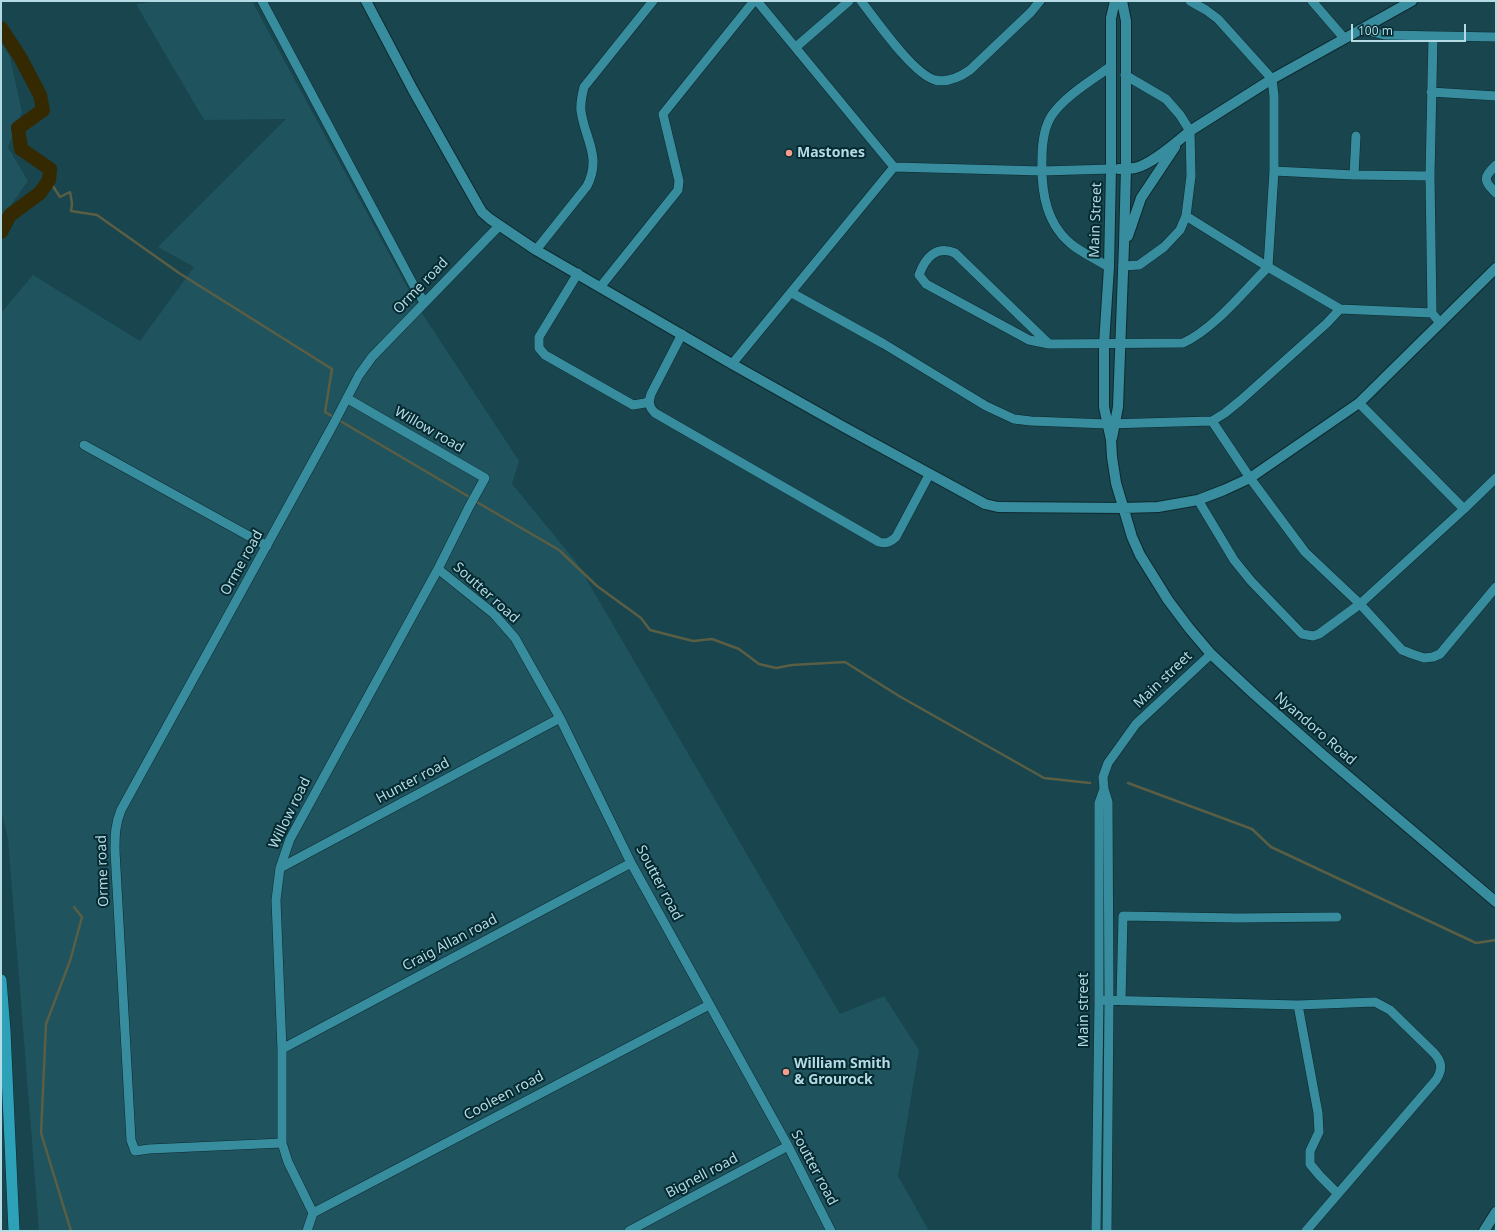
<!DOCTYPE html>
<html>
<head>
<meta charset="utf-8">
<style>
	body { margin:0 }
	#map { position:relative; width:1497px; height:1232px; overflow:hidden; background:#18454e; font-family:"Noto Sans",sans-serif }
	canvas { display:block }
	.frame { position:absolute; inset:0; border:2px solid #b4dae3; pointer-events:none }
	.scale { position:absolute; left:1351px; top:24px; width:115px; height:18px; box-sizing:border-box; border:2px solid #b4dae3; border-top:0; padding-left:5px; font-size:12px; line-height:14px; white-space:nowrap; color:#b4dae3; -webkit-text-stroke:3px #052a31; paint-order:stroke }
</style>
</head>
<body>
<div id="map">
<canvas width="1497" height="1232"></canvas>
<div class="frame"></div>
<div class="scale">100 m</div>
</div>
<script>
const g = document.querySelector('canvas').getContext('2d');
g.lineJoin = 'round';
function paint(path, color) { g.fillStyle = color; g.fill(path, 'evenodd'); }
function strokePath(path, color, width, dash) { g.strokeStyle = color; g.lineWidth = width; g.lineCap = dash ? 'butt' : 'round'; g.setLineDash(dash || []); g.stroke(path); }
function label(font, color, halo, rows, align = 'center') {
  g.font = font + ' "Noto Sans",sans-serif'; g.lineWidth = 4; g.setLineDash([]); g.textBaseline = 'middle'; g.strokeStyle = halo; g.fillStyle = color; for (const [text, x, y, turn = 0] of rows) {
    g.save(); g.translate(x, y); g.rotate((+turn || 0) * Math.PI / 180); g.textAlign = isNaN(turn) ? turn : align; if (halo) g.strokeText(text, 0, 0); g.fillText(text, 0, 0); g.restore();
  }
}
paint(new Path2D(`
	M 159,1 L 252,1 L 418,307 L 519,461 L 512,484 L 577,563 L 840,1014 L 884,996 L 919,1050 L 898,1176 L 929,1231 L 39,1231 L 8,839 L 1,810 L 1,313 L 33,275 L 140,341 L 194,267 L 158,247 L 286,119 L 204,120 L 136,4 Z
	M 1,42 L 10,57 L 22,112 L 8,147 L 28,181 L 1,219 Z`), '#1f535e');
strokePath(new Path2D(`
	M 49,180 L 60,197 L 70,192 L 72,203 L 71,211 L 97,215 L 179,273 L 332,369 L 325,412 L 471,498
	M 475,501 L 559,550 L 597,586 L 641,618 L 650,630 L 693,641 L 712,639 L 739,649 L 759,664 L 776,668 L 792,665 L 845,662 L 899,696 L 1044,778 L 1090,783
	M 1128,783 L 1252,829 L 1271,847 L 1476,943 L 1496,940
	M 71,1231 L 41,1133 L 46,1024 L 70,961 L 82,917 L 74,907`), '#5a5e44', 2.5);
strokePath(new Path2D(`
	M 1,28 L 20,57 L 40,95 L 43,110 L 18,128 L 21,149 L 50,169 L 49,180 L 40,193 L 10,215 L 1,232`), '#342900', 14);
const minor = new Path2D(`
	M 262,1 L 414,286 L 424,302
	M 757,1 L 894,167
	M 861,1 C 876,20 913,74 935,80 C 948,83 960,77 970,70 L 1031,12 L 1040,1
	M 1312,1 L 1344,38
	M 1361,29 L 1384,35 L 1496,37
	M 796,47 L 849,1
	M 1431,92 L 1496,96
	M 1496,165 C 1483,178 1483,180 1496,193
	M 1274,171 L 1354,175 L 1430,176
	M 1354,175 L 1356,136
	M 1186,216 L 1268,267 L 1340,309 L 1432,313 L 1440,323
	M 536,250 L 587,186 C 602,156 585,140 581,111 C 580,103 582,95 584,87 L 653,1
	M 1123,266 L 1139,265 L 1164,247 L 1180,230 L 1186,216 L 1191,176 L 1190,131 L 1180,115 L 1166,99 L 1125,75
	M 1109,267 C 1097,260 1085,254 1075,247 C 1046,226 1041,192 1042,159 C 1042,145 1044,127 1052,115 C 1065,96 1092,80 1110,67
	M 578,273 L 539,337 L 539,348 L 545,355 L 633,405 L 645,403 L 649,401
	M 601,286 L 678,190 L 679,181 L 663,114 L 754,1
	M 792,293 L 884,344 L 986,406 L 1014,419 L 1031,421 L 1107,424 L 1212,421 L 1225,413 L 1241,400 L 1327,323 L 1340,309
	M 1432,313 L 1430,176 L 1433,36
	M 682,334 L 651,394 C 648,403 649,407 655,413 L 879,542 C 887,544 890,542 896,537 L 929,475
	M 1049,344 L 955,253 C 936,245 925,258 919,275 L 926,284 L 1029,340 L 1049,344 L 1183,343 C 1214,329 1243,292 1268,267 L 1274,171 L 1274,96 L 1272,79 L 1218,19 L 1206,10 L 1190,1
	M 732,364 L 894,167 L 1042,171 L 1111,169
	M 1359,403 L 1464,509
	M 1212,421 L 1250,478 L 1305,552 L 1360,604 L 1402,650 L 1412,654 L 1424,658 L 1433,657 L 1440,654 L 1496,587
	M 84,445 L 267,546
	M 1198,500 L 1234,560 L 1251,581 L 1302,634 L 1313,636 L 1319,634 L 1360,604 L 1464,509 L 1496,478
	M 438,569 L 494,614 L 515,638 L 560,718 L 631,863 L 788,1146 L 831,1231
	M 280,868 L 560,718
	M 1099,1000 L 1298,1005 L 1375,1002 L 1390,1010 L 1434,1053 C 1442,1062 1443,1069 1436,1080 L 1306,1231
	M 1121,1001 L 1123,916 L 1238,918 L 1337,917
	M 1298,1005 L 1318,1113 L 1319,1132 L 1310,1151 L 1310,1164 L 1320,1176 L 1338,1194
	M 282,1049 L 631,863
	M 282,1143 L 149,1149 L 135,1151 L 131,1140 L 115,851 C 115,835 115,825 121,810 L 333,425 L 359,375 L 372,357 L 499,226
	M 313,1213 L 709,1005
	M 307,1231 L 313,1213 L 288,1162 L 282,1143 L 282,1049 L 276,900 L 280,868 L 290,839 L 438,569 L 469,507 L 485,478 L 348,399
	M 629,1231 L 788,1146
	M 1096,1231 L 1099,1000 L 1099,803 L 1104,789
	M 1107,1231 L 1109,1001 L 1108,802 L 1104,789 L 1103,777 L 1108,763 L 1136,724 L 1211,654`);
const tertiary = new Path2D(`
	M 366,1 L 413,90 L 475,200 L 482,212 L 490,219 L 536,250 L 732,364 L 842,426 L 985,504 L 998,507 L 1123,508 L 1158,507 L 1198,500 L 1224,490 L 1250,478 L 1359,403 L 1496,268
	M 1115,1 L 1111,18 L 1111,169 L 1109,267 L 1104,344 L 1104,407 L 1111,440 L 1112,457 L 1116,483 L 1132,537 L 1140,555 L 1168,600 L 1189,628 L 1211,654 L 1255,695 L 1323,755 L 1496,902
	M 1119,169 C 1124,168 1130,169 1135,168 C 1151,165 1177,142 1190,131 L 1272,79 L 1412,1
	M 1128,236 L 1141,198 L 1175,147
	M 1112,438 L 1118,407 L 1124,245 L 1126,168 L 1126,21 L 1122,1`);
const secondary = new Path2D(`
	M 1484,1231 L 1496,1212`);
const trunk = new Path2D(`
	M 1,980 L 5,1031 L 14,1231`);
strokePath(minor, '#0f292f', 10);
strokePath(tertiary, '#0f292f', 12);
strokePath(secondary, '#0f292f', 12);
strokePath(trunk, '#0f292f', 12);
strokePath(minor, '#378d9e', 9);
strokePath(tertiary, '#378d9e', 10);
strokePath(secondary, '#378d9e', 10);
strokePath(trunk, '#2ca1b7', 11);
for (const [x, y, r, color] of [
	[789,153,4,"#f49d8a"],
	[786,1072,4,"#f49d8a"]
]) { const dot = new Path2D(); dot.arc(x, y, r, 0, 2 * Math.PI); g.fillStyle = color; g.fill(dot); strokePath(dot, '#052a31', 1.5); }
label('bold 14px', '#b4dae3', '#052a31', [
	["Mastones",797,153],
	["William Smith",794,1064],
	["& Grourock",794,1080]
], 'left');
label('14px', '#b4dae3', '#052a31', [
	["Main Street",1096,220,-88],
	["Orme road",421,286,-46],
	["Willow road",429,430,30],
	["Orme road",242,563,-61],
	["Soutter road",486,593,42],
	["Main street",1163,680,-44],
	["Nyandoro Road",1315,729,41],
	["Hunter road",413,781,-28],
	["Willow road",290,813,-64],
	["Orme road",103,871,-92],
	["Soutter road",659,883,62],
	["Craig Allan road",450,943,-28],
	["Main street",1084,1010,-90],
	["Cooleen road",504,1096,-28],
	["Soutter road",814,1168,62],
	["Bignell road",702,1176,-28]
]);
</script>
</body>
</html>
